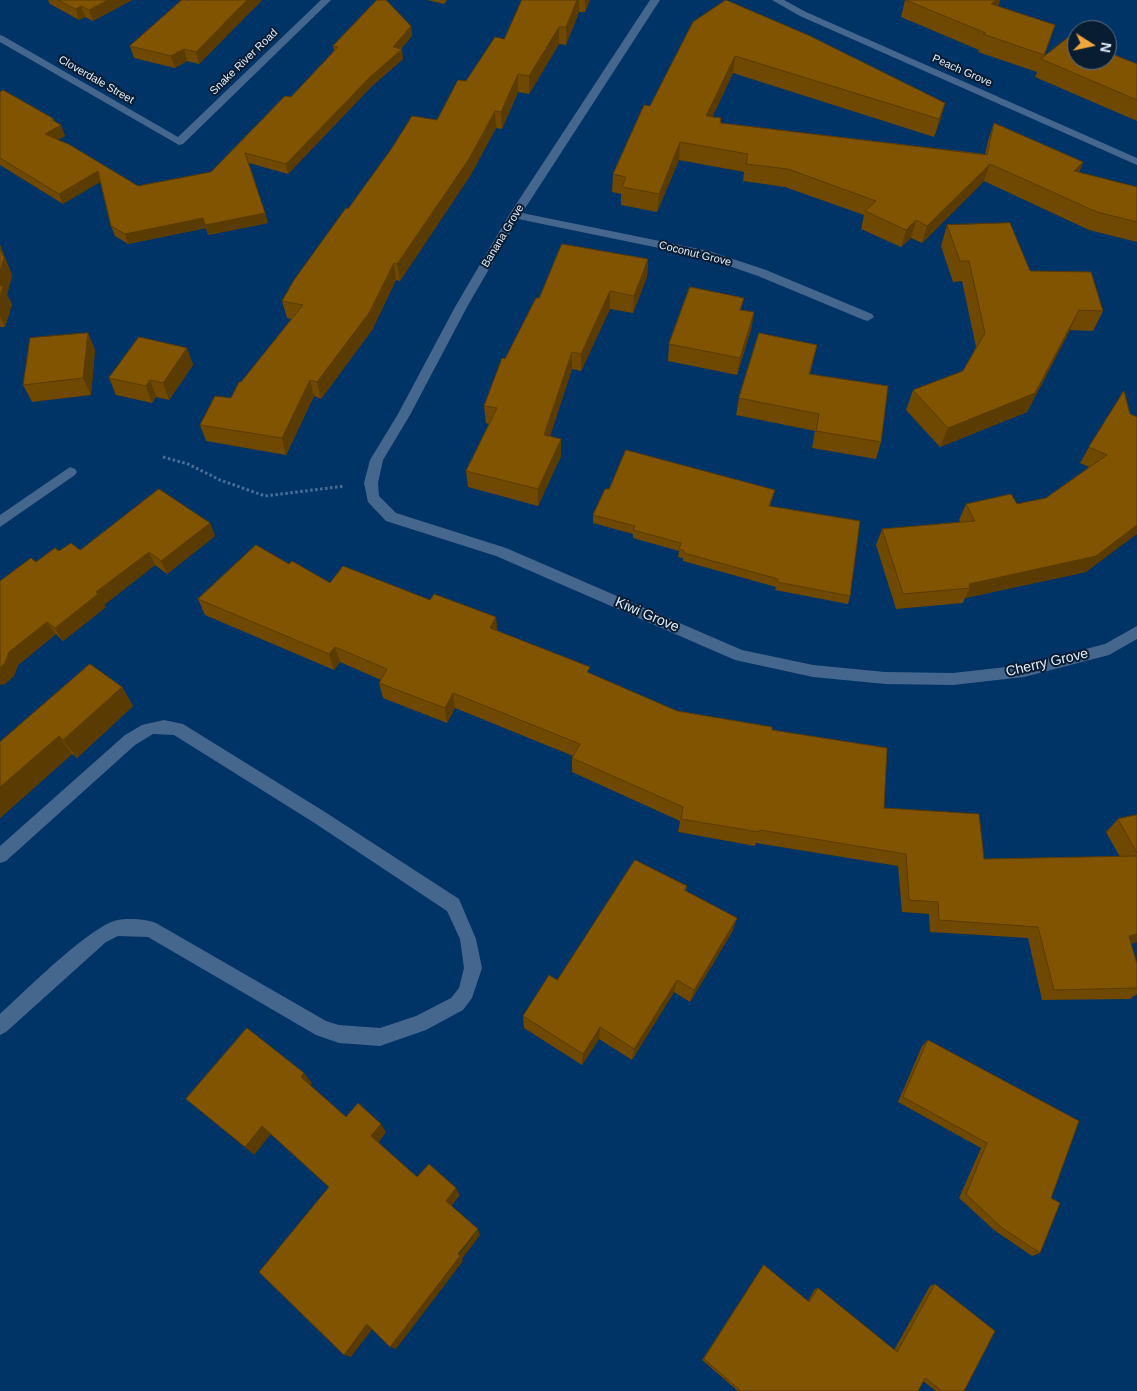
<!DOCTYPE html>
<html>
<head>
<meta charset="utf-8">
<style>
	body { margin:0 }
	#map { position:relative; width:1137px; height:1391px; overflow:hidden; background:#036; font-family:Helvetica,sans-serif }
	canvas { display:block }
	.north { position:absolute; left:1067px; top:20px; width:50px; height:50px; box-sizing:border-box; background:#081c32; border:1px solid #607082; border-radius:50%; rotate:100deg; font-size:14px; font-weight:700; line-height:20px; text-align:center; color:#e4eefb }
	.north::after { content:''; display:block; margin:auto; width:18px; height:22px; background:#eea73c; clip-path:polygon(50% 0,100% 100%,50% 72%,0 100%) }
</style>
</head>
<body>
<div id="map">
<canvas width="1137" height="1391"></canvas>
<div class="north">N</div>
</div>
<script>
const g = document.querySelector('canvas').getContext('2d');
g.lineJoin = 'round';
function strokePath(path, color, width, dash) { g.strokeStyle = color; g.lineWidth = width; g.lineCap = dash ? 'butt' : 'round'; g.setLineDash(dash || []); g.stroke(path); }
function paint(path, color) { g.fillStyle = color; g.fill(path, 'evenodd'); }
function label(font, color, halo, rows, align = 'center') {
  g.font = font + ' Helvetica,sans-serif'; g.lineWidth = 4; g.setLineDash([]); g.textBaseline = 'middle'; g.strokeStyle = halo; g.fillStyle = color; for (const [text, x, y, turn = 0] of rows) {
    g.save(); g.translate(x, y); g.rotate((+turn || 0) * Math.PI / 180); g.textAlign = isNaN(turn) ? turn : align; if (halo) g.strokeText(text, 0, 0); g.fillText(text, 0, 0); g.restore();
  }
}
strokePath(new Path2D(`
	M 163,457 L 188,464 L 220,480 L 265,496 L 345,486`), '#4b7097', 3, [2.5, 2.5]);
paint(new Path2D(`
	M 164,720 L 183,724 L 325,812 L 459,899 L 476,939 L 482,968 L 472,998 L 463,1010 L 426,1030 L 380,1046 L 339,1043 L 316,1035 L 148,937 L 118,936 L 106,942 L 6,1032 L 0,1035 L 0,1014 C 22,994 92,924 118,920 C 128,918 146,919 156,923 L 326,1021 L 339,1025 L 380,1028 L 416,1016 L 451,998 L 459,988 L 464,968 L 460,939 L 447,911 L 313,822 L 174,735 L 153,734 L 135,745 L 6,861 L 0,863 L 0,846 L 125,735 L 142,725 Z`), '#46678d');
paint(new Path2D(`
	M 321,0 L 331,0 L 183,144 L 179,145 L 0,42 L 0,35 L 3,36 L 178,137 Z
	M 650,0 L 660,0 L 522,213 L 709,251 L 766,270 L 872,314 L 874,317 L 868,321 L 864,320 L 758,276 L 703,257 L 518,219 L 467,307 L 410,415 L 383,460 L 378,483 L 379,496 L 396,513 L 506,548 L 742,650 L 813,665 L 885,672 L 953,673 L 1024,665 L 1105,644 L 1137,626 L 1137,639 L 1109,655 L 1024,677 L 953,685 L 885,684 L 813,677 L 735,660 L 496,556 L 386,521 L 368,502 L 364,483 L 370,460 L 398,414 L 455,307 L 509,215 Z
	M 772,0 L 784,0 L 806,12 L 1137,158 L 1137,165 L 800,16 Z
	M 70,467 L 75,469 L 77,472 L 75,475 L 0,527 L 0,515 Z`), '#46678d');
paint(new Path2D(`
	M 48,0 L 132,0 L 93,21 L 85,17 L 79,20 L 50,4 Z
	M 182,0 L 262,0 L 199,64 L 187,61 L 175,68 L 134,58 L 130,46 Z
	M 427,0 L 447,0 L 444,4 Z
	M 522,0 L 590,0 L 585,12 L 579,12 L 566,45 L 559,44 L 529,94 L 518,92 L 502,129 L 496,128 L 470,176 L 400,281 L 396,280 L 372,330 L 321,399 L 314,396 L 286,455 L 206,441 L 200,425 L 231,398 L 291,319 L 287,318 L 282,301 L 348,209 L 437,120 L 466,81 L 504,39 Z
	M 905,0 L 1000,0 L 998,6 L 1055,25 L 1044,57 L 1126,60 L 1137,64 L 1137,121 L 1035,77 L 1037,72 L 978,52 L 979,50 L 901,17 Z
	M 693,22 L 945,103 L 940,121 L 934,137 L 733,73 L 712,117 L 721,118 L 721,123 L 985,154 L 988,141 L 994,123 L 1083,162 L 1079,173 L 1137,187 L 1137,242 L 1089,230 L 984,181 L 922,243 L 911,238 L 901,247 L 861,229 L 864,215 L 785,187 L 743,181 L 744,172 L 679,160 L 657,212 L 621,205 L 621,194 L 612,192 L 613,174 L 650,106 Z
	M 411,26 L 412,36 L 401,49 L 403,59 L 371,87 L 288,174 L 249,163 L 268,223 L 208,235 L 206,228 L 128,244 L 115,236 L 111,226 L 100,181 L 63,204 L 0,165 L 0,92 L 54,119 L 55,122 L 65,136 L 57,140 L 138,186 L 211,172 L 291,97 L 334,51 L 333,46 Z
	M 947,225 L 1103,311 L 1093,331 L 1070,330 L 1027,412 L 940,447 L 906,410 L 913,390 L 963,371 L 976,347 L 962,281 L 953,282 L 941,246 Z
	M 0,245 L 12,275 L 7,295 L 12,304 L 5,327 L 0,327 Z
	M 648,259 L 647,277 L 633,313 L 610,309 L 581,371 L 572,369 L 550,436 L 561,439 L 561,456 L 538,506 L 468,487 L 466,471 L 490,424 L 486,423 L 484,406 L 505,359 L 539,298 Z
	M 742,310 L 754,312 L 751,330 L 737,375 L 668,361 L 669,344 Z
	M 88,333 L 95,350 L 91,395 L 32,402 L 23,385 Z
	M 817,345 L 810,374 L 881,442 L 876,459 L 812,448 L 815,431 L 736,415 L 739,398 Z
	M 187,348 L 193,365 L 169,400 L 156,397 L 152,403 L 116,395 L 109,378 Z
	M 1130,414 L 1086,572 L 965,598 L 963,603 L 896,609 L 876,545 L 882,529 L 960,522 L 959,520 L 966,504 L 1017,504 L 1046,498 L 1089,467 L 1080,463 L 1089,447 Z
	M 609,489 L 775,490 L 770,506 L 850,596 L 848,604 L 775,590 L 776,587 L 683,561 L 683,558 L 678,557 L 679,551 L 633,538 L 633,534 L 593,523 L 593,515 Z
	M 210,523 L 215,536 L 167,574 L 155,565 L 104,605 L 106,607 L 63,641 L 56,634 L 18,665 L 14,676 L 5,684 L 59,551 L 80,550 Z
	M 289,564 L 330,583 L 497,631 L 590,674 L 677,711 L 772,730 L 884,808 L 984,859 L 1120,857 L 1106,832 L 1118,819 L 1137,815 L 1137,942 L 1131,944 L 1137,964 L 1137,994 L 1130,999 L 1042,1000 L 1028,938 L 930,932 L 929,914 L 902,912 L 898,866 L 756,843 L 755,846 L 678,832 L 680,821 L 572,772 L 572,758 L 573,756 L 455,708 L 447,723 L 383,698 L 379,683 L 381,680 L 340,662 L 334,670 L 205,615 L 198,599 Z
	M 122,687 L 133,706 L 77,758 L 72,754 L 0,818 L 0,742 Z
	M 687,886 L 686,891 L 737,918 L 732,932 L 690,1002 L 674,992 L 632,1060 L 599,1039 L 582,1065 L 524,1028 L 523,1016 L 557,980 Z
	M 928,1040 L 1051,1198 L 1040,1253 L 1032,1256 L 994,1230 L 959,1198 L 981,1148 L 898,1102 L 922,1046 Z
	M 764,1265 L 808,1301 L 815,1289 L 818,1288 L 894,1350 L 930,1286 L 935,1284 L 964,1391 L 936,1391 L 923,1381 L 918,1391 L 738,1391 L 702,1360 L 762,1267 Z`), '#6f4802');
paint(new Path2D(`
	M 108,0 L 132,0 L 93,21 L 89,10 Z
	M 247,0 L 262,0 L 199,64 L 196,52 Z
	M 577,0 L 579,0 L 579,12 L 566,45 L 566,27 Z
	M 585,0 L 590,0 L 585,12 Z
	M 996,0 L 1000,0 L 996,14 L 991,4 Z
	M 81,6 L 85,17 L 79,20 L 76,9 Z
	M 411,26 L 412,36 L 399,51 L 402,49 L 403,59 L 371,87 L 288,174 L 286,164 Z
	M 559,27 L 559,44 L 529,94 L 529,76 Z
	M 184,49 L 187,61 L 175,68 L 171,56 Z
	M 735,56 L 733,73 L 705,133 L 706,116 Z
	M 518,74 L 518,92 L 502,129 L 501,112 Z
	M 945,103 L 940,121 L 934,137 L 939,119 Z
	M 495,111 L 496,128 L 470,176 L 400,281 L 397,264 Z
	M 54,119 L 57,128 L 61,125 L 65,136 L 50,145 L 45,134 L 52,120 Z
	M 680,142 L 679,160 L 657,212 L 659,194 Z
	M 1083,162 L 1076,180 L 1074,171 Z
	M 990,164 L 984,181 L 922,243 L 927,226 Z
	M 98,171 L 102,181 L 63,204 L 59,194 Z
	M 265,213 L 268,223 L 208,235 L 206,228 L 128,244 L 125,234 L 203,218 Z
	M 916,220 L 911,238 L 901,247 L 906,230 Z
	M 0,245 L 12,275 L 7,295 L 12,304 L 5,327 L 0,316 Z
	M 648,259 L 647,277 L 633,313 L 634,296 Z
	M 394,263 L 396,280 L 372,330 L 321,399 L 317,382 Z
	M 610,291 L 610,309 L 581,371 L 581,354 Z
	M 1079,310 L 1070,330 L 1027,412 L 940,447 L 948,428 Z
	M 754,312 L 751,330 L 737,375 L 740,358 Z
	M 88,333 L 95,350 L 91,395 L 83,378 Z
	M 187,348 L 193,365 L 169,400 L 163,383 Z
	M 572,352 L 572,369 L 545,452 L 544,435 Z
	M 150,380 L 156,397 L 152,403 L 146,386 Z
	M 310,380 L 314,396 L 286,455 L 282,438 Z
	M 561,439 L 561,456 L 538,506 L 538,489 Z
	M 210,523 L 215,536 L 167,574 L 161,561 Z
	M 1137,525 L 1137,534 L 1086,572 L 965,598 L 970,588 L 969,584 Z
	M 149,552 L 155,565 L 104,605 L 106,607 L 63,641 L 55,628 L 96,592 Z
	M 496,617 L 498,633 L 490,628 Z
	M 47,622 L 56,634 L 18,665 L 14,676 L 5,684 L 0,685 L 0,668 L 9,652 Z
	M 335,647 L 340,662 L 334,670 L 329,654 Z
	M 122,687 L 133,706 L 77,758 L 63,740 Z
	M 453,693 L 455,708 L 447,723 L 445,708 Z
	M 59,736 L 72,754 L 0,818 L 0,787 Z
	M 737,918 L 732,932 L 690,1002 L 694,990 Z
	M 1137,934 L 1137,942 L 1116,947 L 1129,936 Z
	M 677,980 L 674,992 L 632,1060 L 634,1049 Z
	M 600,1027 L 599,1039 L 582,1065 L 583,1054 Z
	M 304,1073 L 312,1083 L 309,1087 L 301,1077 Z
	M 381,1124 L 386,1132 L 377,1145 L 371,1136 Z
	M 262,1126 L 271,1134 L 254,1155 L 245,1147 Z
	M 456,1188 L 460,1195 L 450,1208 L 446,1201 Z
	M 478,1229 L 480,1235 L 462,1259 L 463,1261 L 396,1349 L 390,1347 Z
	M 367,1324 L 373,1328 L 351,1357 L 344,1355 Z`), '#5a3b01');
const building = new Path2D(`
	M 58,0 L 108,0 L 89,10 L 81,6 L 76,9 Z
	M 182,0 L 247,0 L 196,52 L 184,49 L 171,56 L 130,46 Z
	M 377,0 L 386,0 L 411,26 L 393,47 L 402,49 L 370,77 L 286,164 L 245,153 L 265,213 L 205,225 L 203,218 L 125,234 L 111,226 L 98,171 L 59,194 L 0,158 L 0,92 L 3,90 L 54,119 L 52,120 L 61,125 L 45,134 L 70,145 L 138,186 L 211,172 L 285,96 L 291,97 L 338,47 L 333,46 Z
	M 522,0 L 577,0 L 566,27 L 559,27 L 529,76 L 518,74 L 501,112 L 495,111 L 469,159 L 397,264 L 394,263 L 369,313 L 317,382 L 310,380 L 282,438 L 200,425 L 215,396 L 231,398 L 239,382 L 241,382 L 303,305 L 282,301 L 294,280 L 346,208 L 348,209 L 392,148 L 412,116 L 437,120 L 458,80 L 466,81 L 495,37 L 504,39 Z
	M 726,0 L 810,36 L 945,103 L 939,119 L 735,56 L 706,116 L 721,118 L 720,123 L 987,155 L 994,123 L 1083,162 L 1074,171 L 1137,187 L 1137,222 L 1097,212 L 990,164 L 927,226 L 916,220 L 906,230 L 865,211 L 876,201 L 788,169 L 746,164 L 748,154 L 680,142 L 659,194 L 622,187 L 626,177 L 613,174 L 644,105 L 650,106 L 693,22 Z
	M 906,0 L 996,0 L 991,4 L 1055,25 L 1044,55 L 983,34 L 985,33 Z
	M 1069,37 L 1077,40 L 1077,60 L 1107,60 L 1107,52 L 1137,64 L 1137,100 L 1041,59 Z
	M 1010,223 L 1030,271 L 1091,272 L 1103,311 L 1079,310 L 1035,393 L 948,428 L 913,390 L 963,371 L 985,333 L 969,261 L 960,261 L 947,225 Z
	M 562,244 L 648,259 L 634,296 L 610,291 L 581,354 L 572,352 L 544,435 L 561,439 L 538,489 L 466,471 L 497,408 L 484,406 L 502,358 L 505,359 L 536,298 L 539,298 Z
	M 0,248 L 4,258 L 0,272 Z
	M 0,285 L 3,287 L 0,298 Z
	M 690,287 L 744,298 L 740,310 L 754,312 L 740,358 L 669,344 Z
	M 88,333 L 83,378 L 23,385 L 30,338 Z
	M 759,333 L 817,345 L 809,374 L 888,386 L 881,442 L 816,431 L 819,414 L 739,398 Z
	M 139,337 L 187,348 L 163,383 L 150,380 L 146,386 L 109,378 Z
	M 1124,391 L 1130,414 L 1137,417 L 1137,525 L 1096,556 L 969,584 L 970,588 L 903,594 L 882,529 L 975,521 L 966,504 L 1011,494 L 1017,504 L 1046,498 L 1107,455 L 1089,447 Z
	M 626,450 L 775,490 L 769,506 L 860,521 L 850,596 L 777,582 L 778,579 L 684,553 L 684,551 L 679,549 L 681,543 L 633,530 L 635,526 L 593,515 L 605,489 L 609,489 Z
	M 159,489 L 210,523 L 161,561 L 149,552 L 96,592 L 98,594 L 55,628 L 47,622 L 9,652 L 5,663 L 0,668 L 0,581 L 31,558 L 36,562 L 55,548 L 59,551 L 71,543 L 80,550 Z
	M 256,545 L 289,564 L 292,561 L 330,583 L 343,566 L 430,600 L 434,594 L 496,617 L 490,628 L 590,667 L 587,672 L 677,711 L 772,727 L 772,730 L 887,748 L 884,808 L 979,814 L 984,859 L 1137,856 L 1137,934 L 1129,936 L 1137,964 L 1137,988 L 1054,990 L 1038,927 L 939,920 L 938,902 L 909,900 L 906,854 L 760,830 L 759,832 L 681,819 L 683,807 L 572,758 L 580,744 L 453,693 L 445,708 L 379,683 L 387,669 L 335,647 L 329,654 L 198,599 Z
	M 90,664 L 122,687 L 63,740 L 59,736 L 0,787 L 0,742 Z
	M 1137,815 L 1137,853 L 1118,819 Z
	M 635,860 L 687,886 L 684,890 L 737,918 L 694,990 L 677,980 L 634,1049 L 600,1027 L 583,1054 L 523,1016 L 549,975 L 557,980 Z
	M 247,1028 L 304,1073 L 301,1077 L 346,1117 L 358,1103 L 381,1124 L 371,1136 L 417,1177 L 429,1164 L 456,1188 L 446,1201 L 478,1229 L 458,1254 L 460,1256 L 390,1347 L 367,1324 L 344,1355 L 259,1272 L 329,1187 L 262,1126 L 245,1147 L 186,1099 Z
	M 928,1040 L 1079,1121 L 1051,1198 L 1060,1203 L 1040,1253 L 1001,1227 L 966,1194 L 987,1143 L 903,1097 Z
	M 764,1265 L 809,1302 L 818,1288 L 897,1352 L 935,1284 L 995,1331 L 964,1391 L 942,1391 L 925,1378 L 918,1391 L 741,1391 L 704,1359 Z`);
paint(building, '#815402');
strokePath(building, '#5a3b01', 1);
label('11px', '#e4eefb', '#081c32', [
	["Snake River Road",244,62,-44],
	["Peach Grove",962,71,24],
	["Cloverdale Street",96,80,30],
	["Banana Grove",503,236,-59],
	["Coconut Grove",695,254,14]
]);
label('14px', '#e4eefb', '#081c32', [
	["Kiwi Grove",647,615,23],
	["Cherry Grove",1047,663,-13]
]);
</script>
</body>
</html>
